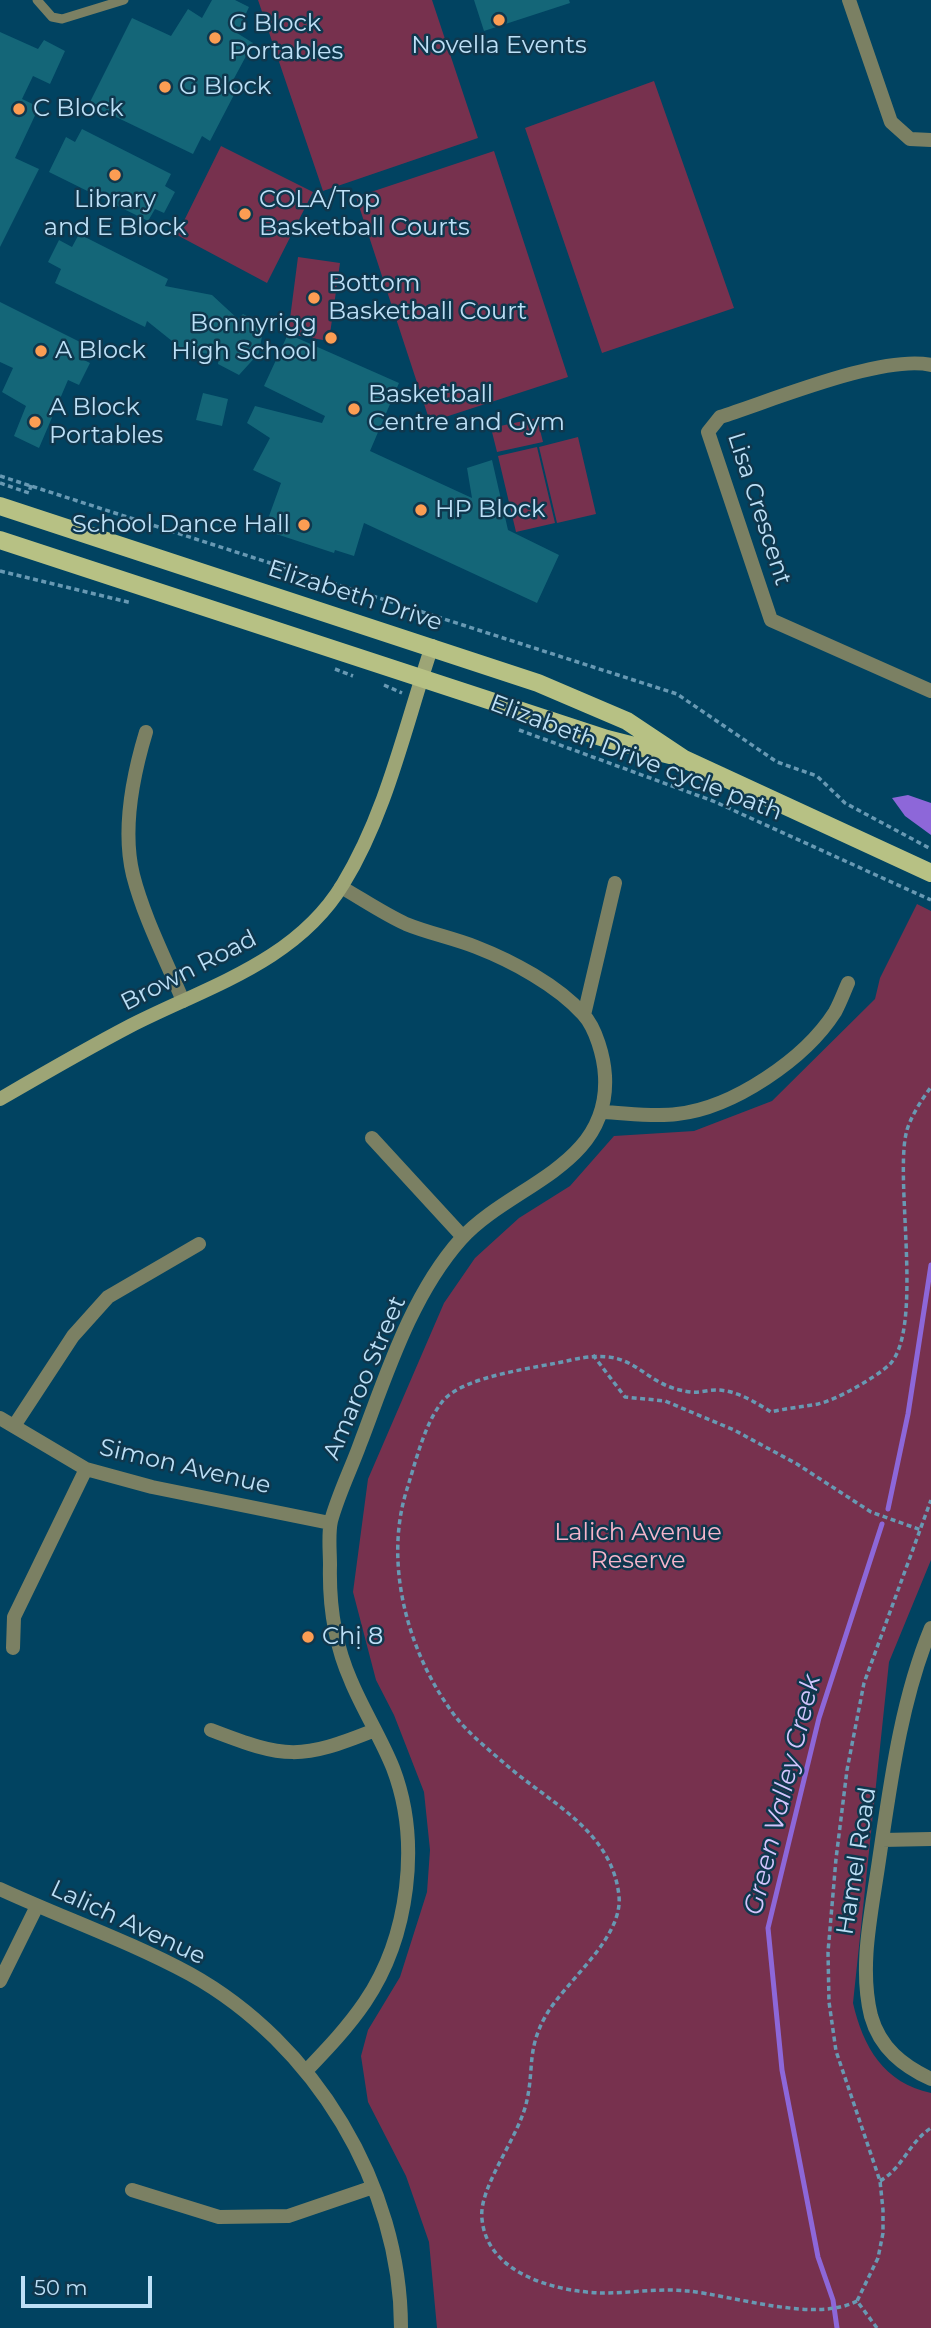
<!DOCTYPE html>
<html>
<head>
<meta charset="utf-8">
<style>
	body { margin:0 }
	#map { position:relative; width:931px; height:2328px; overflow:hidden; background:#014361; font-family:Montserrat,sans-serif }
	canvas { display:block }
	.scale { position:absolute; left:21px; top:2276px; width:131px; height:32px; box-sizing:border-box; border:4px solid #bde0f7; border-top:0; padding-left:9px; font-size:21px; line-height:24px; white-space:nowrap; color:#bde0f7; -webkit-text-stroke:5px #0f374d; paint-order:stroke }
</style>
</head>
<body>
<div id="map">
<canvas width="931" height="2328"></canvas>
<div class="scale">50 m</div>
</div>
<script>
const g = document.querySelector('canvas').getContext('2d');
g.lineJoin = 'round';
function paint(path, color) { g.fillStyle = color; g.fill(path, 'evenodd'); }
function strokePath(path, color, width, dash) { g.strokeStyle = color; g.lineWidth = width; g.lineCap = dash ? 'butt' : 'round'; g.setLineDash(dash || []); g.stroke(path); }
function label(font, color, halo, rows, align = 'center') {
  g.font = font + ' Montserrat,sans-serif'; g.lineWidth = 5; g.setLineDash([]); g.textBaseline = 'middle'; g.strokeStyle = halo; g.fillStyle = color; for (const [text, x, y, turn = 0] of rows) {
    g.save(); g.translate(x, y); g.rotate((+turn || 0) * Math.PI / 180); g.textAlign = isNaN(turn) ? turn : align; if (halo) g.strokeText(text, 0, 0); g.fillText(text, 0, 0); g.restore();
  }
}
paint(new Path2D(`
	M 258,0 L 432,0 L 478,138 L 323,191 Z
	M 654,81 L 734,308 L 602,353 L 525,128 Z
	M 221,146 L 313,192 L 267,283 L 177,235 Z
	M 494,151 L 568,377 L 430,422 L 356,197 Z
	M 298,257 L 340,263 L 329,341 L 288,334 Z
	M 537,418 L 543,442 L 497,452 L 491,428 Z
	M 578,437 L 596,514 L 557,523 L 539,447 Z
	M 537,447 L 555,523 L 516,532 L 498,456 Z
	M 917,904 L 931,911 L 931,1560 L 889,1662 L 853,2003 C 863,2047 884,2083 931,2093 L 931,2328 L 437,2328 L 429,2242 L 406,2176 L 368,2102 L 361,2056 L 368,2030 L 400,1977 L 427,1892 L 430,1850 L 424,1792 L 394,1715 L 376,1680 L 353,1592 L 368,1479 L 444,1303 L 475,1258 L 519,1218 L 570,1186 L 614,1136 L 694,1131 L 772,1101 L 875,999 L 880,978 Z`), '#77314e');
paint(new Path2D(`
	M 908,795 L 931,803 L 931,835 L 905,816 L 892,798 Z`), '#8d67d9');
strokePath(new Path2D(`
	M 888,1509 L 908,1414 L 931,1265
	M 837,2328 L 833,2300 L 818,2257 L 782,2070 L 768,1928 L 819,1718 L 882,1524`), '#8d67d9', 5);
paint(new Path2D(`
	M 212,0 L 235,0 L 249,7 L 237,33 L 253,43 L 230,86 L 237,89 L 210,141 L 202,136 L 193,154 L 89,104 L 132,18 L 171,36 L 188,9 L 202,18 Z
	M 474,0 L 569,0 L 570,3 L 484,31 Z
	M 0,32 L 38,49 L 44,40 L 65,51 L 50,84 L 33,76 L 22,99 L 39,107 L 15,158 L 39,169 L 0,247 Z
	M 82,129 L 171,174 L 165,186 L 175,192 L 164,213 L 155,209 L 148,221 L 49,172 L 66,137 L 75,142 Z
	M 79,234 L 168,279 L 165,286 L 212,295 L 238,319 L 243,314 L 264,325 L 259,353 L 239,375 L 218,364 L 219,356 L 182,349 L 147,321 L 145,327 L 55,283 L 61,269 L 48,262 L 59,240 L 72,247 Z
	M 0,302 L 86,345 L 80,358 L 90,363 L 79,385 L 68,380 L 39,448 L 14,436 L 26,406 L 2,392 L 13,368 L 0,362 Z
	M 288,334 L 399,383 L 370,451 L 472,498 L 467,468 L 492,460 L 508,530 L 559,555 L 537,603 L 364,523 L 354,556 L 335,550 L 334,553 L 264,530 L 281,483 L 253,470 L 270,438 L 247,423 L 255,406 L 322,423 L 325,416 L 264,386 Z
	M 203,393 L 228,399 L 222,426 L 196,420 Z`), '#146678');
strokePath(new Path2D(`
	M 0,476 L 677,694 L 777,762 L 817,776 L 845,803 L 931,849
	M 0,483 L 29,493 L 31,485
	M 0,571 L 132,603
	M 335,669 L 353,676
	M 384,685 L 402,693
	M 519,730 L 713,801 L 931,900
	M 593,1355 L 625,1397 L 665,1401 L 734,1430 L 797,1464 L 871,1512 L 921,1530
	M 880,2181 C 903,2168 909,2142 931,2128
	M 857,2301 C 816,2323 735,2296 688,2291 C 660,2288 631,2293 603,2293 C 556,2292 487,2274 482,2219 C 478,2187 520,2136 527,2100 C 534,2068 527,2050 545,2017 C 565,1981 623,1939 619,1896 C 612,1830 548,1802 504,1763 C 488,1749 468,1733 455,1716 C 408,1654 383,1564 407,1489 C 416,1461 424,1425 442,1402 C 463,1375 538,1368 571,1360 C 640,1344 638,1386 691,1392 C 699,1393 708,1390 716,1390 C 736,1390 755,1402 771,1412 C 787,1408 802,1407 818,1404 C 836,1400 875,1378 889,1365 C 924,1331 895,1184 906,1134 C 909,1119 922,1099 931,1087
	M 877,2328 L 857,2301 L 878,2258 L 883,2233 L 883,2210 L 880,2181 L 836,2051 L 829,2002 L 828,1952 L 836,1859 L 847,1770 L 864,1683 L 931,1500`), '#6899b3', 3.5, [5, 3.5]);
strokePath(new Path2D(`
	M 37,0 L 52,17 L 62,19 L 124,0`), '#7b8063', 9);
strokePath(new Path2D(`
	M 849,0 L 891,122 L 910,139 L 931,140
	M 931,365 C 883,354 771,401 720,417 L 708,432 L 771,620 L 931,691
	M 146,732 C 133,775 122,830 133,875 C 144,918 166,960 183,1001
	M 584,1015 L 615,883
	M 603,1112 C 627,1113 653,1117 677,1114 C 733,1108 805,1059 835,1012 C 840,1003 844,992 848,983
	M 372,1138 L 463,1237
	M 0,1418 L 86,1469 L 152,1487 L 330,1523
	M 14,1426 L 73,1336 L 108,1297 L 199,1244
	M 931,1628 C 900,1703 890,1787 878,1867 C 871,1915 859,1968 871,2016 C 880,2048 903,2066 931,2079
	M 13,1648 L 14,1617 L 86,1469
	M 211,1730 C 286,1759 300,1760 375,1730
	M 882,1840 L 931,1839
	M 0,1889 C 63,1918 129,1941 190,1974 C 314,2043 401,2185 401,2328
	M 0,1981 L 37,1906
	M 307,2070 C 328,2048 348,2027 365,2002 C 409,1937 421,1841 393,1768 C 381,1738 363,1710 351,1681 C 335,1645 329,1603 330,1565 C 330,1551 328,1534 331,1521 C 338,1495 351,1469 360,1444 C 386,1376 411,1295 461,1239 C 511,1184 610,1167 605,1076 C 604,1057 596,1028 583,1014 C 557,985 512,961 476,947 C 453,938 428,933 406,924 C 384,914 362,899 341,887
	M 132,2190 L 219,2217 L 288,2216 L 373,2187`), '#7b8063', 14);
strokePath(new Path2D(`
	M 0,1099 C 43,1074 86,1049 130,1026 C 206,987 296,962 343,884 C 387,812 405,726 432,646`), '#9da576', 14);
strokePath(new Path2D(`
	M 0,506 L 538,683 L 627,721 L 684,759 L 931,873
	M 0,540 L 607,739 L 670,755`), '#b7c184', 18);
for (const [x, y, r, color] of [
	[499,20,7,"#fc9d53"],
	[215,38,7,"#fc9d53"],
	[165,87,7,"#fc9d53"],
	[19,109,7,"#fc9d53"],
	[115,175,7,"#fc9d53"],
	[245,214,7,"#fc9d53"],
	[314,298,7,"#fc9d53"],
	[331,338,7,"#fc9d53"],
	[41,351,7,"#fc9d53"],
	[354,409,7,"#fc9d53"],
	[35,422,7,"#fc9d53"],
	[421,510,7,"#fc9d53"],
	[304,525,7,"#fc9d53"],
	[308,1637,7,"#fc9d53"]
]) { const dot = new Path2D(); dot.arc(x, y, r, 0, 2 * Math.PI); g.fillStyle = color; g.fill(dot); strokePath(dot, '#0f374d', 2.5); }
label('24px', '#bde0f7', '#0f374d', [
	["G Block",229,24],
	["Portables",229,52],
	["Novella Events",499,46,"center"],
	["G Block",179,87],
	["C Block",33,109],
	["Library",115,200,"center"],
	["and E Block",115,228,"center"],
	["COLA/Top",259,200],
	["Basketball Courts",259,228],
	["Bottom",328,284],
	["Basketball Court",328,312],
	["Bonnyrigg",317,324,"right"],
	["High School",317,352,"right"],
	["A Block",55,351],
	["Basketball",368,395],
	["Centre and Gym",368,423],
	["A Block",49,408],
	["Portables",49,436],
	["HP Block",435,510],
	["School Dance Hall",290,525,"right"],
	["Chị 8",322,1637]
], 'left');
label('24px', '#bde0f7', '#0f374d', [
	["Lisa Crescent",759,509,72],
	["Elizabeth Drive",355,596,18],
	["Elizabeth Drive cycle path",636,758,21],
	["Brown Road",189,971,-27],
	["Amaroo Street",365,1378,-67],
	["Simon Avenue",185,1467,13],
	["Hamel Road",857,1861,-81],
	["Lalich Avenue",128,1923,25]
]);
label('24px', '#f5b5cb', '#0f374d', [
	["Lalich Avenue",638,1533],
	["Reserve",638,1561]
]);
label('italic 26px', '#d3c5fd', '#0f374d', [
	["Green Valley Creek",783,1795,-76]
]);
</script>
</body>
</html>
